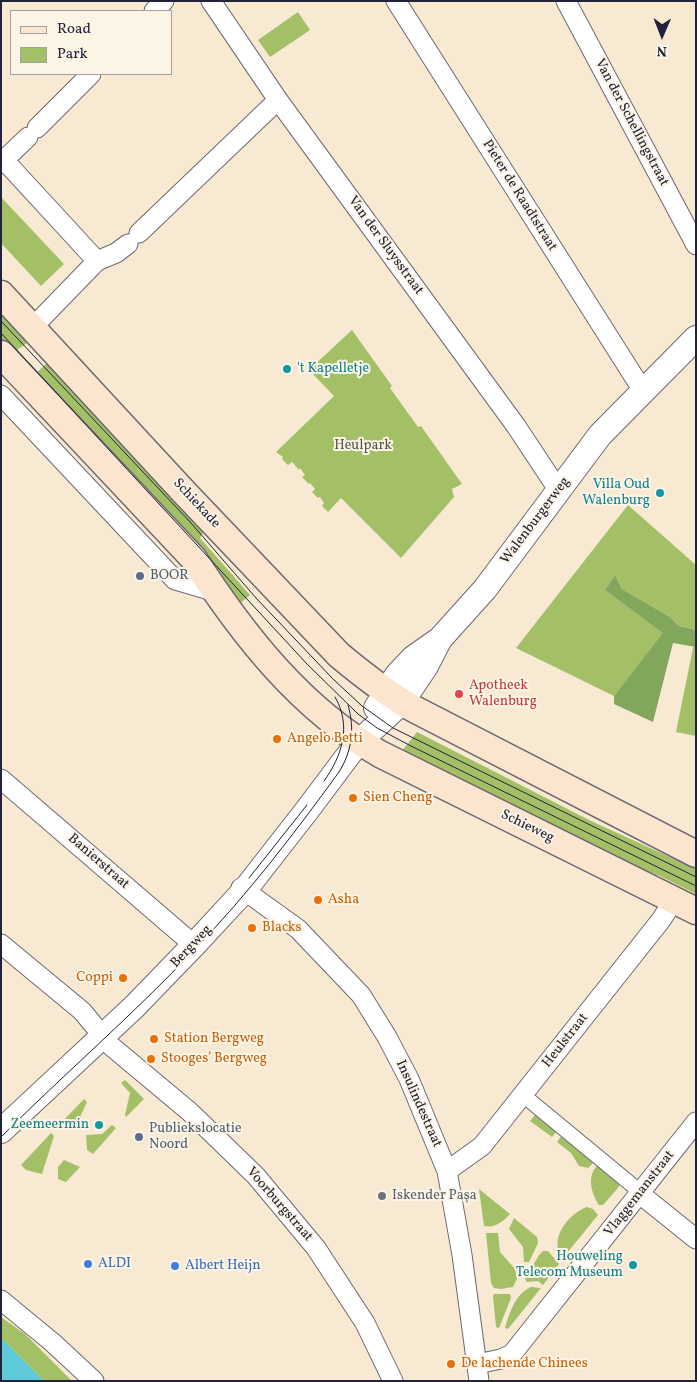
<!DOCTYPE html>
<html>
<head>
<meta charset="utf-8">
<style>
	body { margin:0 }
	#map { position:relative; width:697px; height:1382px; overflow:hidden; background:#f8e9d2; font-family:Vollkorn,serif }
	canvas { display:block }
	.frame { position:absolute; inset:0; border:2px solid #22223b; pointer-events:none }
	.legend { position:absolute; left:10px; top:10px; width:162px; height:65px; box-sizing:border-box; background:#fcf5e5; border:1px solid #a5a1a1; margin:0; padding:6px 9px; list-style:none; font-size:15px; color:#22223b }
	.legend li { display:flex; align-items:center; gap:10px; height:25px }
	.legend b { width:25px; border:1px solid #a5a1a1 }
	.north { position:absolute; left:637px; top:10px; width:50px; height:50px; -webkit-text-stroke:4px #fcf5e5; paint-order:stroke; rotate:181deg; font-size:14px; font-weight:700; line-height:20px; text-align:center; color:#22223b }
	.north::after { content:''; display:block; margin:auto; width:18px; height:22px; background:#22223b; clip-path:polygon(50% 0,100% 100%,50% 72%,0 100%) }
</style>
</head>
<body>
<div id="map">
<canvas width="697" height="1382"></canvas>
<div class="frame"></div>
<ul class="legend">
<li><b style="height:6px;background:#fce5cf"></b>Road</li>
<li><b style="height:14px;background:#a3c067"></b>Park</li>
</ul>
<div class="north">N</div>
</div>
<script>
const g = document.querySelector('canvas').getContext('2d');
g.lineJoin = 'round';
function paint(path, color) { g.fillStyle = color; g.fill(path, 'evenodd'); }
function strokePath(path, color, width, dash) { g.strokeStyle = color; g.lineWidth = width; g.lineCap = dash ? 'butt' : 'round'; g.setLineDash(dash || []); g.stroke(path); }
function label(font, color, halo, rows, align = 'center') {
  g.font = font + ' Vollkorn,serif'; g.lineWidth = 4; g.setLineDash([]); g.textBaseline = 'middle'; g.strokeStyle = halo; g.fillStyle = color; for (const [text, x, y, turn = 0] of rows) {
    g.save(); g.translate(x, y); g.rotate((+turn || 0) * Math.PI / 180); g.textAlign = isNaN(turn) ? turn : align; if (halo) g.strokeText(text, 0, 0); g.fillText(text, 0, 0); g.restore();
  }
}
paint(new Path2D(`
	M 298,12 L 310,30 L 270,57 L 258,40 Z
	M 1,197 L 64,264 L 41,286 L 1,243 Z
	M 1,309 L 31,340 L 10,355 L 1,346 Z
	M 352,330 L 392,386 L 390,388 L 418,427 L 421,426 L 462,484 L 452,489 L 454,497 L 401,558 L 341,498 L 328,512 L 322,506 L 324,503 L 320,497 L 318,498 L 312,492 L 315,489 L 310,483 L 309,484 L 302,477 L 305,475 L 300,468 L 299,470 L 292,462 L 288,465 L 282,459 L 283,457 L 276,452 L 334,396 L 309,370 Z
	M 49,361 L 205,530 L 200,538 L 250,595 L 237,606 L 32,377 Z
	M 628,505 L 696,565 L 696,630 L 679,626 L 670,617 L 622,589 L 615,575 L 605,590 L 664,633 L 614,696 L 516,648 Z
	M 694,643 L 696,643 L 696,736 L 676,732 Z
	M 417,732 L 591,821 L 696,869 L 696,894 L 660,876 L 613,858 L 401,752 Z
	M 125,1080 L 144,1099 L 126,1117 L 125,1115 L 130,1093 L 121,1083 Z
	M 84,1099 L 87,1102 L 74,1130 L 63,1130 L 58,1126 Z
	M 535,1115 L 557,1131 L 552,1137 L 530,1121 Z
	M 112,1125 L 116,1128 L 93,1154 L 87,1150 L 86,1135 L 102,1134 Z
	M 51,1133 L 54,1136 L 42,1174 L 26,1170 L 21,1165 Z
	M 562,1135 L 595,1161 L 588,1168 L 579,1166 L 571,1153 L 557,1142 Z
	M 64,1160 L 80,1167 L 66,1182 L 58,1179 L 58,1167 Z
	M 599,1164 L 620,1183 L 618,1188 L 603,1205 L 599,1205 C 591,1193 586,1174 599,1164 Z
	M 479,1189 L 510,1214 C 503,1222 495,1228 484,1226 Z
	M 587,1207 L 593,1209 L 598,1215 L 563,1258 C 547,1240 569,1213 587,1207 Z
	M 514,1218 L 537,1237 L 538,1243 L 529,1262 L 524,1262 L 523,1247 L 509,1229 Z
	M 486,1233 L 498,1233 L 500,1252 L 515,1269 L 517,1279 L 513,1287 L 501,1289 L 494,1288 L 491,1283 Z
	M 543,1251 L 548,1251 L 559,1264 L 543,1285 L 538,1281 L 527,1282 L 525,1279 L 539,1255 Z
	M 531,1287 L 541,1288 L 508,1329 L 505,1328 C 510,1312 515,1294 531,1287 Z
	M 494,1294 L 510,1294 L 511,1298 L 499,1328 L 496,1327 L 493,1296 Z
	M 1,1317 L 25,1334 L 72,1381 L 44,1381 L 1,1338 Z`), '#a3c067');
paint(new Path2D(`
	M 615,575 L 622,589 L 670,617 L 679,626 L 696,630 L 696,647 L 673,643 L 653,722 L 614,704 L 614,696 L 663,633 L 605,590 Z`), '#82a65c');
paint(new Path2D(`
	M 1,1338 L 44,1381 L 3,1381 L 1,1379 Z`), '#5ec9d8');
const pedestrian = new Path2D(`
	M 523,1095 L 632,1185 L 640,1194`);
const minor = new Path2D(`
	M 211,1 L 278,100 L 516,426 L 559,491
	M 396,1 L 643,391
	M 566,1 L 696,245
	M 154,11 L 164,1
	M 37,128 L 91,74
	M 4,160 L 97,261
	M 1,163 L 28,137
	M 139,233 L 278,100
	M 32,328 L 97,261 L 116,253 L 128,244
	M 1,395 L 175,580 L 216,592
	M 1,779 L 194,945
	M 241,888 L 298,929 L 361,995 L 387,1037 L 409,1079 L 447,1171 L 462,1255 L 479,1381
	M 1,944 L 82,1011 L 111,1046 L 190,1112 L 256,1176 L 316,1248 L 365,1323 L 393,1381
	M 447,1171 L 482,1146 L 661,920 L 674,900
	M 640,1194 L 696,1239
	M 1,1300 L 52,1342 L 94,1381
	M 477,1364 L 501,1359 L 512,1354 L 696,1122`);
const tertiary = new Path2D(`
	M 376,708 L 397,675 L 413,658 L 440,639 L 485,589 L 600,435 L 696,338
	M 1,1131 L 134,1007 L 194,945 L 244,891 L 308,809 L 347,757 L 359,742 L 402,702 L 426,666 L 440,639`);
const secondary = new Path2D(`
	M 1,294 L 183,491 L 339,655 C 363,675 388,695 416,710 L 696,854
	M 1,354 L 194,559 C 243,635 301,709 380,754 L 696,911`);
strokePath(pedestrian, '#6d6870', 16);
strokePath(minor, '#6d6870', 21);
strokePath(tertiary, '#6d6870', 26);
strokePath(secondary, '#6d6870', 29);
strokePath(pedestrian, '#fff', 14);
strokePath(minor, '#fff', 19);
strokePath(tertiary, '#fff', 24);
strokePath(secondary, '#fce5cf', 26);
strokePath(new Path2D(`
	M 1,321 L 191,523 L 256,598 L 333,679 L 362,706 L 393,728 L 696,877
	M 1,333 L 307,664 L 358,714 L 377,728 L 411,746 L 696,886
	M 324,781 C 342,756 352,726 335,697
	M 249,878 L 307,805
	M 1,1137 C 65,1073 133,1015 195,949 C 248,894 294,834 339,772 C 352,751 355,729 348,705`), '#22223b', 1);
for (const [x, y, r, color] of [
	[287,369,5,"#0f9aa8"],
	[660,493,5,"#0f9aa8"],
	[140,576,5,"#5c6f8a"],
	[459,694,5,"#e0444e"],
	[277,739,5,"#e8710a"],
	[353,798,5,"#e8710a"],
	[318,900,5,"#e8710a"],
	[252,928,5,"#e8710a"],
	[123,978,5,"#e8710a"],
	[154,1039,5,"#e8710a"],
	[151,1059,5,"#e8710a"],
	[99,1125,5,"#0f9aa8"],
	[139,1137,5,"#5c6f8a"],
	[382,1196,5,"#6b7280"],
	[88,1264,5,"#3f7fe0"],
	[633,1265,5,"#0f9aa8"],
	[175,1266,5,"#3f7fe0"],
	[451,1364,5,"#e8710a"]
]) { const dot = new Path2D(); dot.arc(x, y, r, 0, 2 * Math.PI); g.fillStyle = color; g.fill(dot); strokePath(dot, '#fcf5e5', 2); }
label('14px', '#22223b', '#fcf5e5', [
	["Van der Schellingstraat",631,123,62],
	["Pieter de Raadtstraat",519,196,58],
	["Van der Sluysstraat",385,246,54],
	["Schiekade",196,504,47],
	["Walenburgerweg",536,521,-53],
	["Schieweg",527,827,26],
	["Banierstraat",98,862,41],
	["Bergweg",192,947,-47],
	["Heulstraat",566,1041,-52],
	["Insulindestraat",418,1104,66],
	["Vlaggemanstraat",640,1194,-52],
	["Voorburgstraat",279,1205,49]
]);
label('14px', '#0d838f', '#fcf5e5', [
	["'t Kapelletje",297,369,"left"],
	["Villa Oud",650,485],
	["Walenburg",650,501],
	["Zeemeermin",89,1125],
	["Houweling",623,1257],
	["Telecom Museum",623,1273]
], 'right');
label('14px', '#4f594a', '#fcf5e5', [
	["Heulpark",363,446]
]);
label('14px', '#4e5e75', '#fcf5e5', [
	["BOOR",150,576],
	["Publiekslocatie",149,1129],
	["Noord",149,1145]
], 'left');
label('14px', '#be3a42', '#fcf5e5', [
	["Apotheek",469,686],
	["Walenburg",469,702]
], 'left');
label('14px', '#c56008', '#fcf5e5', [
	["Angelo Betti",287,739],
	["Sien Cheng",363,798],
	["Asha",328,900],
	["Blacks",262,928],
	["Coppi",113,978,"right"],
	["Station Bergweg",164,1039],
	["Stooges’ Bergweg",161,1059],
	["De lachende Chinees",461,1364]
], 'left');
label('14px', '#5b616d', '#fcf5e5', [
	["Iskender Paşa",392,1196]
], 'left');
label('14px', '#366cbe', '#fcf5e5', [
	["ALDI",98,1264],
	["Albert Heijn",185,1266]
], 'left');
</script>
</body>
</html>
